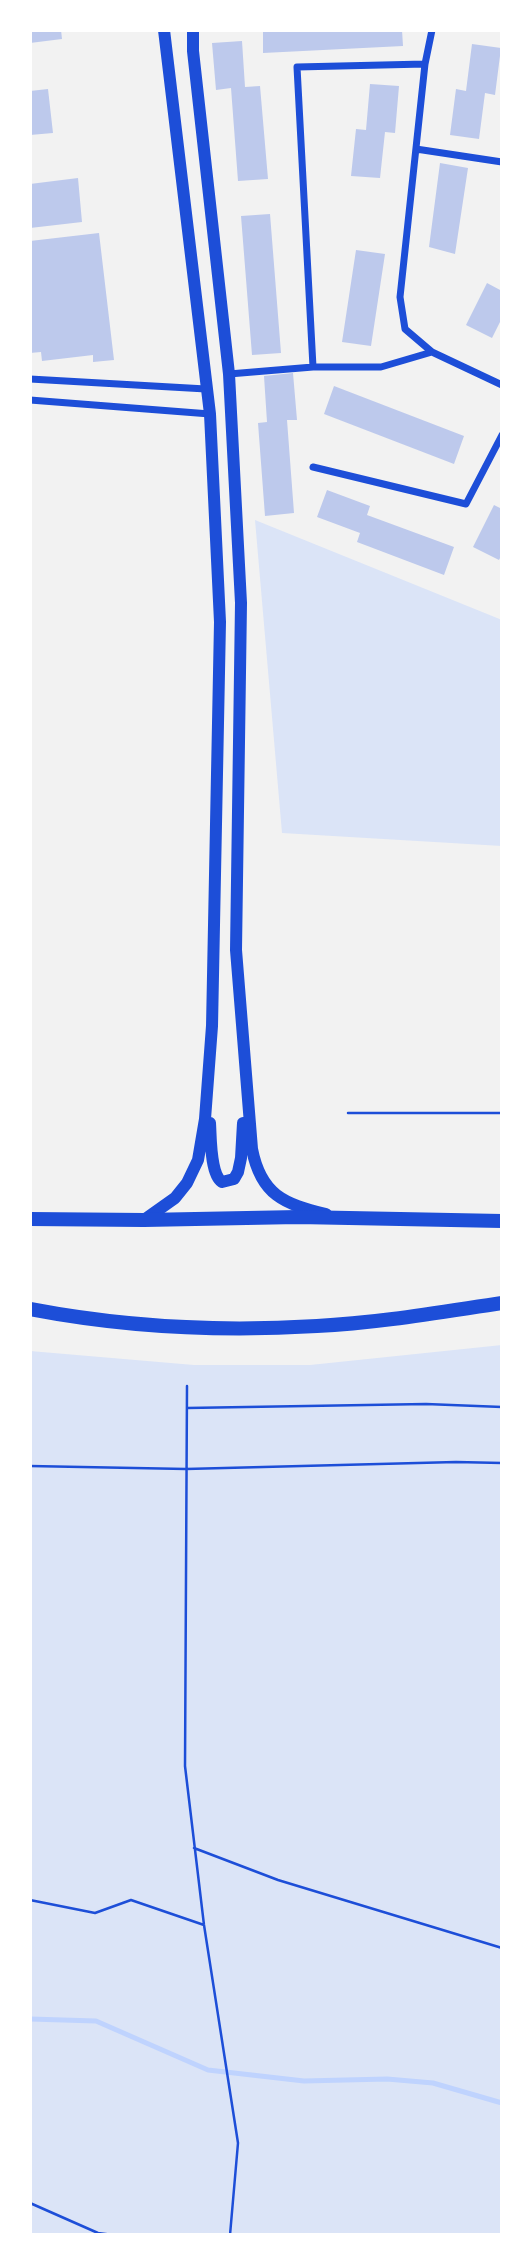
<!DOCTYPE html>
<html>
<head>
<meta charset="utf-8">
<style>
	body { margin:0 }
	#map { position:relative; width:532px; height:2265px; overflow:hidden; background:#f2f2f2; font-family:"PT Sans",sans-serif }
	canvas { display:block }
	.frame { position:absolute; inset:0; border:32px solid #fff; pointer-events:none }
</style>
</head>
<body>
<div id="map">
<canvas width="532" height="2265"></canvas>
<div class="frame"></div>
</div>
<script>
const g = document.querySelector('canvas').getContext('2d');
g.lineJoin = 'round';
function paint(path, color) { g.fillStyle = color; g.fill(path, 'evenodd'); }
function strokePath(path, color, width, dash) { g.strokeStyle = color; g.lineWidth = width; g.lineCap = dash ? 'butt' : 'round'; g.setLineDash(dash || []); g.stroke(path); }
paint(new Path2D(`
	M 255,520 L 502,620 L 502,846 L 282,833 Z
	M 502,1345 L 502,2235 L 30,2235 L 30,1351 L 194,1365 L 310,1365 Z`), '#dbe4f7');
strokePath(new Path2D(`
	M 30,2019 L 96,2021 L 208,2070 L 304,2081 L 387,2079 L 433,2083 L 502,2103`), '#bfd3fe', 5);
paint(new Path2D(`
	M 30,30 L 61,30 L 62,39 L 30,43 Z
	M 263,30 L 402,30 L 403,46 L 263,53 Z
	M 242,41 L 245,87 L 260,86 L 268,179 L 238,181 L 231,88 L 216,90 L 212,43 Z
	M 472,44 L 501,48 L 495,95 L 485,93 L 479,139 L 450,135 L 456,89 L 466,91 Z
	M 370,84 L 399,86 L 395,133 L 385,132 L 380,178 L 351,176 L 356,129 L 366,130 Z
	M 48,89 L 53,133 L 30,135 L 30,91 Z
	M 440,163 L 468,168 L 455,254 L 429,247 Z
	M 78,178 L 82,222 L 30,228 L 30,184 Z
	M 270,214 L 281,353 L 252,355 L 241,216 Z
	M 99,233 L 114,360 L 93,362 L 93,355 L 42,361 L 41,352 L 30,353 L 30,241 Z
	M 356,250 L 385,254 L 371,346 L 342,342 Z
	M 487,283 L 502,291 L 502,318 L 492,338 L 466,325 Z
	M 293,373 L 297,420 L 287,420 L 294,513 L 265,516 L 258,423 L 267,422 L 264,376 Z
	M 334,386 L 464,436 L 454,464 L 324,414 Z
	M 327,490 L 370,506 L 367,515 L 454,547 L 444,575 L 357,542 L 360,533 L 317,517 Z
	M 494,505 L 502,509 L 502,554 L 499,560 L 473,547 Z`), '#bdc9ec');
strokePath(new Path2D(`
	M 348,1113 L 502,1113
	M 187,1386 L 185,1766 L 204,1925 L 238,2143 L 230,2235
	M 187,1408 L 426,1404 L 502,1407
	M 30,1466 L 186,1469 L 456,1462 L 502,1463
	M 194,1848 L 278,1880 L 502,1948
	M 30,1900 L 95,1913 L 131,1900 L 204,1925
	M 30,2203 L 98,2233 L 113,2235`), '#1d4ed8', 2.5);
strokePath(new Path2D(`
	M 432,30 L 425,64 L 400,297 L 405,329 L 432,352 L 502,385
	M 416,149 L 502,162
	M 313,367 L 297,67 L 425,64
	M 229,374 L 313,367 L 381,367 L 432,352
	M 30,379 L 206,389
	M 30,400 L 210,414
	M 313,467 L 466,504 L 502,435`), '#1d4ed8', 7);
strokePath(new Path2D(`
	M 193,30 L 193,51 L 229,374 L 241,603 L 236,950 L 252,1149 C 261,1195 284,1204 326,1214
	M 210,1123 C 211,1137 210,1174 222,1182 L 234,1179 L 238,1172 L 241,1158 L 243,1123
	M 144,1220 L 175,1198 L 187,1183 L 198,1160 L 205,1119 L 212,1026 L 220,622 L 210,414 L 164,30`), '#1d4ed8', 12);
strokePath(new Path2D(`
	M 30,1219 L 144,1220 L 298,1217 L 502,1221
	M 30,1309 C 124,1327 221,1332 317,1326 C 379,1323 441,1312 502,1303`), '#1d4ed8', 14);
</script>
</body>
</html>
